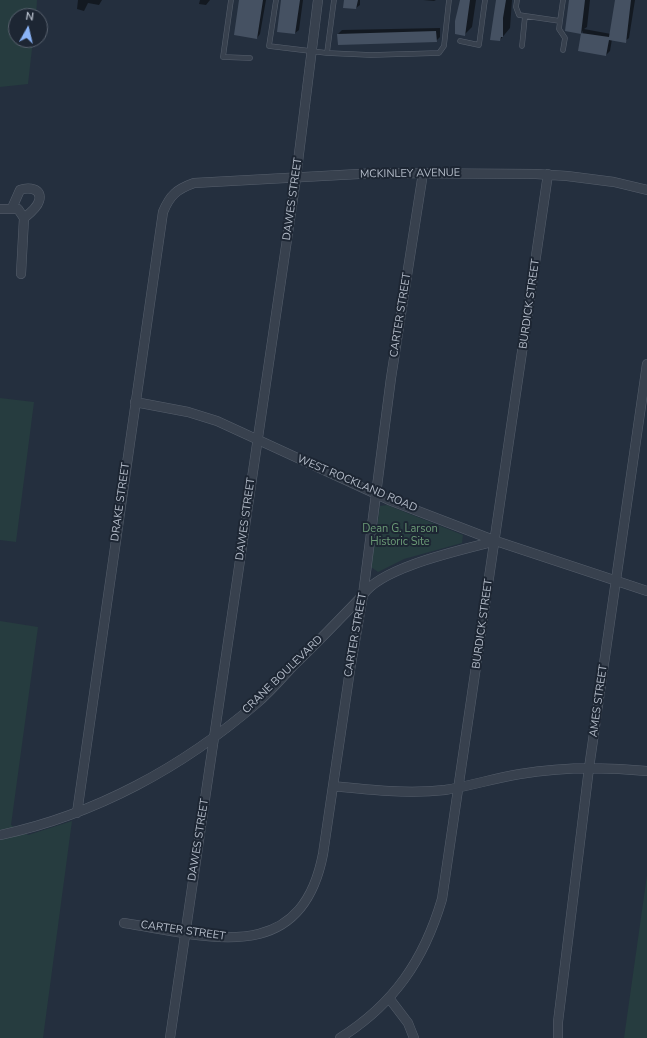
<!DOCTYPE html>
<html>
<head>
<meta charset="utf-8">
<style>
	body { margin:0 }
	#map { position:relative; width:647px; height:1038px; overflow:hidden; background:#242f3e; font-family:"Nunito Sans",sans-serif }
	canvas { display:block }
	.north { position:absolute; left:8px; top:8px; width:40px; height:40px; box-sizing:border-box; background:#1d2633; border:1px solid #59626f; border-radius:50%; rotate:8deg; font-size:11px; font-weight:700; line-height:16px; text-align:center; color:#b4bcc9 }
	.north::after { content:''; display:block; margin:auto; width:14px; height:18px; background:#8ab4f8; clip-path:polygon(50% 0,100% 100%,50% 72%,0 100%) }
</style>
</head>
<body>
<div id="map">
<canvas width="647" height="1038"></canvas>
<div class="north">N</div>
</div>
<script>
const g = document.querySelector('canvas').getContext('2d');
g.lineJoin = 'round';
function paint(path, color) { g.fillStyle = color; g.fill(path, 'evenodd'); }
function strokePath(path, color, width, dash) { g.strokeStyle = color; g.lineWidth = width; g.lineCap = dash ? 'butt' : 'round'; g.setLineDash(dash || []); g.stroke(path); }
function label(font, color, halo, rows, align = 'center') {
  g.font = font + ' "Nunito Sans",sans-serif'; g.lineWidth = 4; g.setLineDash([]); g.textBaseline = 'middle'; g.strokeStyle = halo; g.fillStyle = color; for (const [text, x, y, turn = 0] of rows) {
    g.save(); g.translate(x, y); g.rotate((+turn || 0) * Math.PI / 180); g.textAlign = isNaN(turn) ? turn : align; if (halo) g.strokeText(text, 0, 0); g.fillText(text, 0, 0); g.restore();
  }
}
paint(new Path2D(`
	M 0,0 L 37,0 L 36,16 L 16,16 L 16,40 L 33,40 L 28,84 L 0,87 Z
	M 0,398 L 34,402 L 16,542 L 0,540 Z
	M 387,505 L 463,535 L 462,543 L 404,559 L 378,572 L 371,567 L 380,506 Z
	M 0,621 L 38,627 L 11,825 L 28,835 L 72,821 L 43,1038 L 0,1038 Z
	M 647,875 L 647,1038 L 624,1038 Z`), '#263c3f');
paint(new Path2D(`
	M 78,0 L 102,0 L 99,5 L 88,3 L 84,11 L 77,9 Z
	M 200,0 L 210,0 L 206,5 L 199,4 Z
	M 240,0 L 266,0 L 260,34 L 257,38 Z
	M 282,0 L 303,0 L 299,30 L 295,33 Z
	M 345,0 L 360,0 L 360,5 L 356,8 Z
	M 423,0 L 436,0 L 434,1 Z
	M 461,0 L 476,0 L 472,27 L 464,35 Z
	M 497,0 L 512,0 L 510,28 L 500,40 Z
	M 569,0 L 590,0 L 587,27 L 584,29 L 611,34 L 616,0 L 635,0 L 629,38 L 625,41 L 612,39 L 610,51 L 606,55 L 580,50 L 583,31 L 581,33 Z
	M 440,28 L 440,37 L 436,41 L 338,34 L 342,30 Z`), '#0007');
paint(new Path2D(`
	M 239,0 L 263,0 L 257,39 L 234,35 Z
	M 281,0 L 300,0 L 295,34 L 277,32 Z
	M 344,0 L 358,0 L 356,9 L 343,8 Z
	M 460,0 L 470,0 L 465,36 L 455,34 L 455,21 Z
	M 496,0 L 506,0 L 503,18 L 503,37 L 501,37 L 500,41 L 490,40 Z
	M 569,0 L 585,0 L 581,34 L 565,31 Z
	M 615,0 L 631,0 L 626,43 L 609,40 L 606,56 L 578,51 L 581,33 L 609,37 Z
	M 436,31 L 437,42 L 338,45 L 337,34 Z`), '#455162');
const service = new Path2D(`
	M 231,0 L 223,57 L 250,58
	M 276,0 L 269,46 L 327,53
	M 334,0 L 327,53 L 371,55 L 439,53 L 444,46 L 449,0
	M 517,0 L 516,7 L 519,15 L 560,21 L 563,0
	M 560,21 L 559,29 L 565,38 L 563,50
	M 460,41 L 479,45 L 485,0
	M 522,46 L 525,16`);
const minor = new Path2D(`
	M 12,208 L 20,190 C 28,187 43,188 39,201 C 37,208 29,214 24,218
	M 0,209 L 18,209 L 24,218 L 21,274
	M 135,402 L 188,412 L 217,421 L 389,500 L 496,541 L 647,591
	M 333,786 C 370,790 408,794 445,790 C 470,786 495,778 520,774 C 562,767 605,767 647,771
	M 77,813 L 163,212 C 170,195 177,189 194,183 L 377,173 L 536,174 L 567,176 L 614,182 L 647,190
	M 0,835 C 95,815 183,767 257,703 C 270,692 281,679 293,666 C 317,643 340,619 363,595 C 381,567 462,550 496,541
	M 124,923 C 208,936 301,968 323,854 L 350,670 L 363,595 L 391,378 L 423,173
	M 389,998 L 408,1023 L 414,1038
	M 170,1038 L 296,178 L 318,0
	M 340,1038 C 394,1004 424,960 442,899 L 548,174
	M 558,1038 L 558,1022 L 589,768 L 647,364`);
strokePath(service, '#565f6c', 5.5);
strokePath(minor, '#565f6c', 10);
strokePath(service, '#38414e', 4.5);
strokePath(minor, '#38414e', 9);
label('11px', '#b4bcc9', '#1d2633', [
	["MCKINLEY AVENUE",410,174,-1],
	["DAWES STREET",293,199,-82],
	["BURDICK STREET",530,304,-82],
	["CARTER STREET",401,315,-81],
	["WEST ROCKLAND ROAD",357,484,23],
	["DRAKE STREET",121,502,-82],
	["DAWES STREET",246,519,-82],
	["BURDICK STREET",483,624,-82],
	["CARTER STREET",356,635,-80],
	["CRANE BOULEVARD",283,675,-44],
	["AMES STREET",599,701,-82],
	["DAWES STREET",199,840,-81],
	["CARTER STREET",183,931,8]
]);
label('11px', '#6b9a76', '#1d2633', [
	["Dean G. Larson",400,529],
	["Historic Site",400,542]
]);
</script>
</body>
</html>
